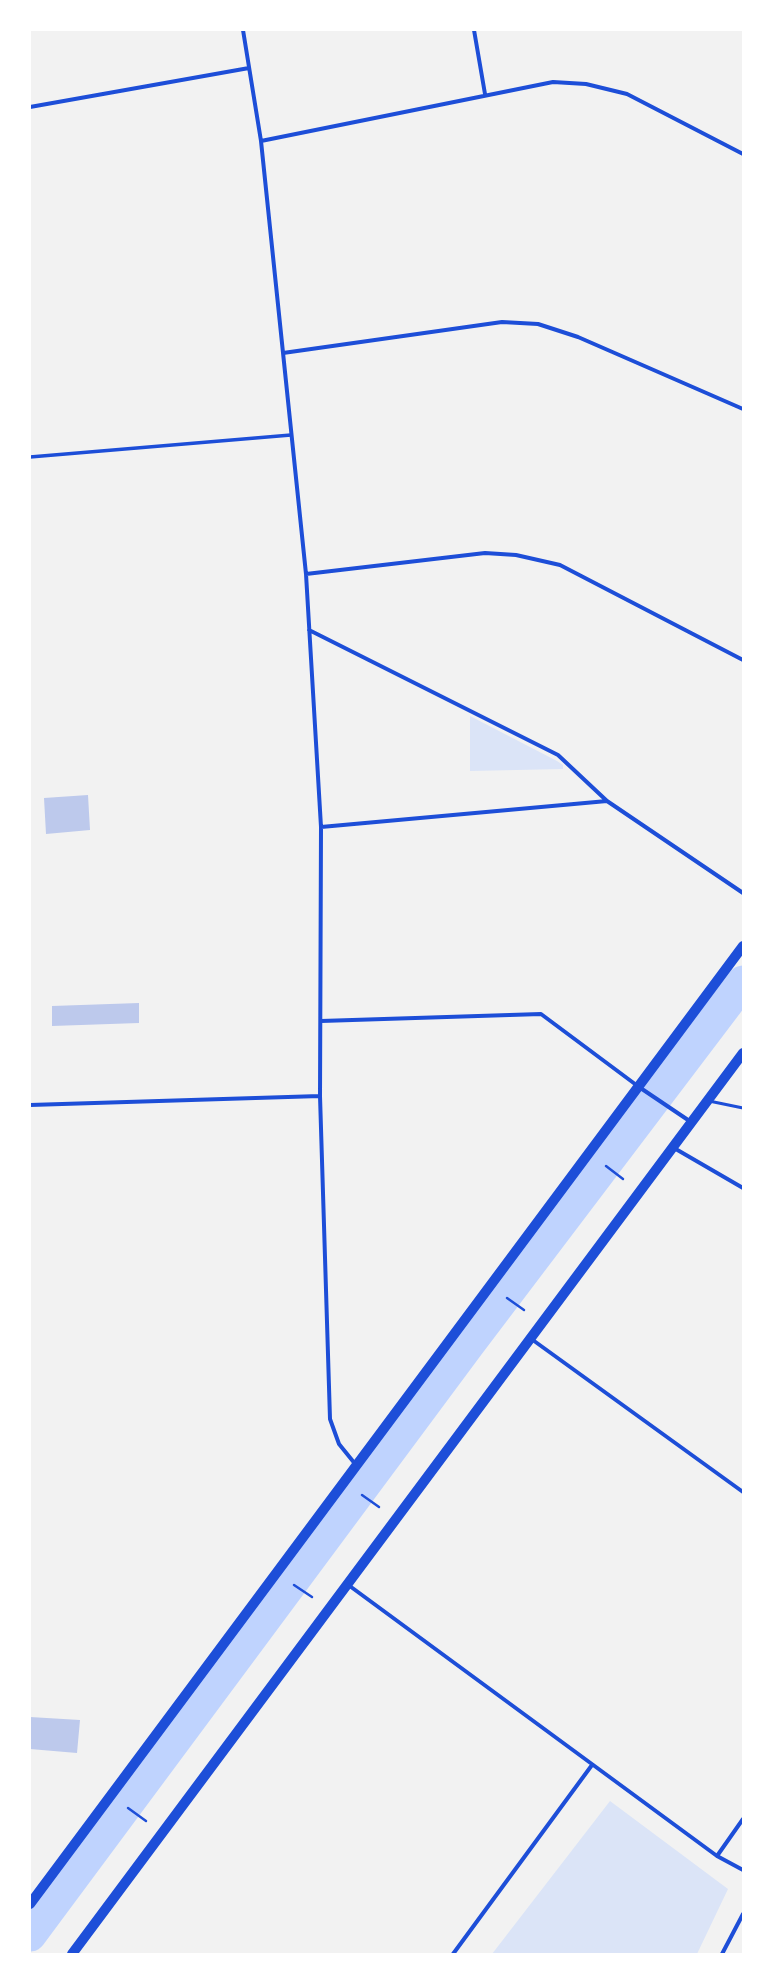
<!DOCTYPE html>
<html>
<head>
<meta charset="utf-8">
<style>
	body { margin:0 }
	#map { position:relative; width:773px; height:1984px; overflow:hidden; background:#f2f2f2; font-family:Poppins,sans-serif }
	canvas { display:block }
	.frame { position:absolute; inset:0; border:31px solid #fff; pointer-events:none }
</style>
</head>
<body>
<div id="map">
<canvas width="773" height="1984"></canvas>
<div class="frame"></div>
</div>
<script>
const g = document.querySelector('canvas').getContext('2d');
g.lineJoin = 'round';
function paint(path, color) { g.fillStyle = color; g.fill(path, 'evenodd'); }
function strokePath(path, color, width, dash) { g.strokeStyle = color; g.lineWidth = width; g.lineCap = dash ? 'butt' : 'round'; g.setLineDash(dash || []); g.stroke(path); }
paint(new Path2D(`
	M 470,716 L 557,761 L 563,765 L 563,769 L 470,771 Z
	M 610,1801 L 728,1889 L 697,1954 L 492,1954 Z`), '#dbe4f7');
strokePath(new Path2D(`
	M 30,1935 L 468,1345 L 743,982`), '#bfd3fe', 33);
paint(new Path2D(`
	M 88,795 L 90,830 L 46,834 L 44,798 Z
	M 139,1003 L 139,1023 L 52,1026 L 52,1006 Z
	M 30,1717 L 80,1720 L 77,1753 L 30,1749 Z`), '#bdc9ec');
strokePath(new Path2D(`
	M 606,1166 L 623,1179
	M 507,1298 L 524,1310
	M 362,1495 L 379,1507
	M 294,1585 L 312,1597
	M 128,1808 L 146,1821`), '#1d4ed8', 2.5);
strokePath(new Path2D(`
	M 709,1101 L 743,1108`), '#1d4ed8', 3);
strokePath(new Path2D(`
	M 30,457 L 291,435`), '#1d4ed8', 3.5);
strokePath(new Path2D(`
	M 243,30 L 261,141 L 306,574 L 321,827 L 320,1096 L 330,1419 L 339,1444 L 356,1465
	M 474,30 L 485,94
	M 30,107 L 249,68
	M 261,141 L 553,82 L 586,84 L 627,94 L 743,154
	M 283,353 L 502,322 L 538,324 L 578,337 L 743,409
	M 306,574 L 485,553 L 516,555 L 560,565 L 743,660
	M 309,630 L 558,755 L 607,801
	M 321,827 L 607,801 L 743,893
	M 321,1021 L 541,1014 L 639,1087 L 691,1122
	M 30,1105 L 320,1096
	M 674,1148 L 743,1188
	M 530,1338 L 743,1492
	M 347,1584 L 717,1856 L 743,1870
	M 717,1856 L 743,1819
	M 453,1954 L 592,1765
	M 722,1954 L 743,1914`), '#1d4ed8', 4);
strokePath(new Path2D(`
	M 30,1904 L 743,946
	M 72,1954 L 743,1053`), '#1d4ed8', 10);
</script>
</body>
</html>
